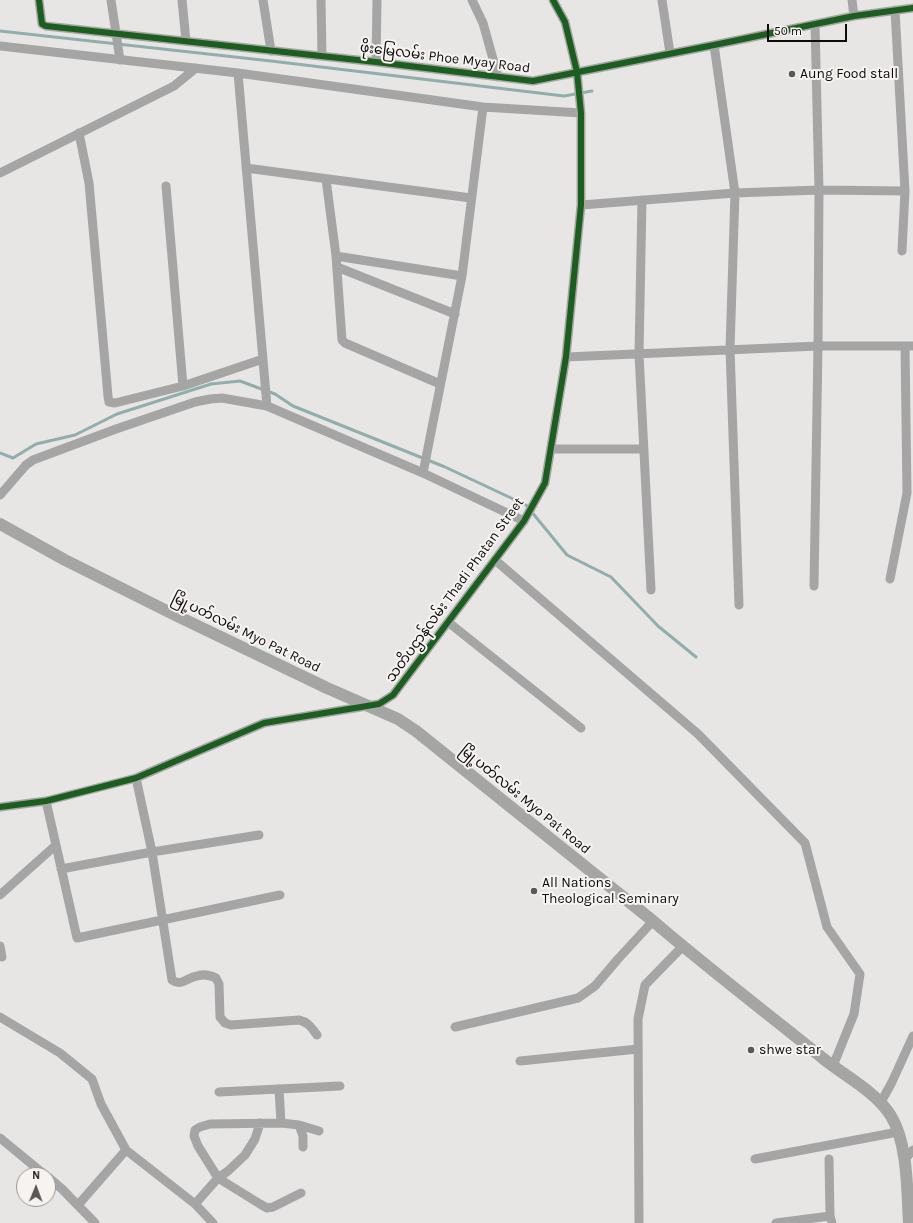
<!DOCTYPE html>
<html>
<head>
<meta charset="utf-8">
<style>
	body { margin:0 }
	#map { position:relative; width:913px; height:1223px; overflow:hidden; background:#e8e6e5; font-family:Karla,sans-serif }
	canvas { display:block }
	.north { position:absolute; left:16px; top:1167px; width:40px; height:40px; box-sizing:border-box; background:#f6f3f1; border:1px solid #999795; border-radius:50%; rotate:1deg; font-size:11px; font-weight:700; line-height:16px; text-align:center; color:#0d0c0b }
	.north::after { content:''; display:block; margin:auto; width:14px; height:18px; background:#5a5857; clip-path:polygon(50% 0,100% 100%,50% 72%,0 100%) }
	.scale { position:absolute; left:767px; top:24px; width:80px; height:18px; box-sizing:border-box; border:2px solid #0d0c0b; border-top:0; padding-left:5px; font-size:12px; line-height:14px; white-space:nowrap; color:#0d0c0b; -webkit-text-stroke:3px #f6f3f1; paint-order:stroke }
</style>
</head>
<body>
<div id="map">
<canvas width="913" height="1223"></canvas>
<div class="north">N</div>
<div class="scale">50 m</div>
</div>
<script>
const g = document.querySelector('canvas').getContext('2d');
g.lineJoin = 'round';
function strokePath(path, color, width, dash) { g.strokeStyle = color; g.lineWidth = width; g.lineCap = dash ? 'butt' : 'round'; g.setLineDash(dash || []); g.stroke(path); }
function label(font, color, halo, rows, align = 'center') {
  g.font = font + ' Karla,"Noto Sans Myanmar",sans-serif'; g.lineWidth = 4; g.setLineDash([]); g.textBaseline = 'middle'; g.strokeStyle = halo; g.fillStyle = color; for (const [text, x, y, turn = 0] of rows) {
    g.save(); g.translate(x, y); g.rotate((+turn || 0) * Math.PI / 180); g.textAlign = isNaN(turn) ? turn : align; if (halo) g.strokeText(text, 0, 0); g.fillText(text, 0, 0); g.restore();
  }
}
strokePath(new Path2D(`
	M 0,31 L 271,61 L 564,96 L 592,91
	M 0,453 L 13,458 L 36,444 L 75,435 L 117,414 L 211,384 L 240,381 L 275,394 L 293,406 L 445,467 L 526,505 L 567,555 L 611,577 L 658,626 L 696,657`), '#90aeac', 3);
strokePath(new Path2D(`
	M 39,0 L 42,24 L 46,26 L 376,62 L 533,81 L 714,45 L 854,16 L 913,8
	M 111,0 L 120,60
	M 182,0 L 186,41
	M 263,0 L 271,51
	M 321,0 L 322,56
	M 472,0 L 483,23 L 498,77
	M 662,0 L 670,53
	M 852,0 L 854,16
	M 895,10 L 905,191 L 902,251
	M 714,45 L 735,193 L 730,349 L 739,605
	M 0,46 L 238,73 L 483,107 L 581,113
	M 376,62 L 377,0
	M 238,73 L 267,406
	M 79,133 L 89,183 L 108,396 L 109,402 L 115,403 L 183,386 L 263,359
	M 246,168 L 471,198
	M 0,173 L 174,86 L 196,68
	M 326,179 L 336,256 L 342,340 L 345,343 L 440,384
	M 166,186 L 183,386
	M 642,200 L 639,354 L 651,590
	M 581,205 L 735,193 L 819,190 L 905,191
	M 336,256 L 462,276
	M 337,267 L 455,314
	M 566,357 L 818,346 L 913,346
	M 551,449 L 644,449
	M 423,473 L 462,276 L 483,107
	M 0,495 L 26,465 L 33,460 L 116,429 L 195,402 L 210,399 L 222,398 L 267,406 L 423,473 L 524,521
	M 495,560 L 698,734 L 805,843 L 827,927 L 860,974 L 854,1014 L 833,1066
	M 890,579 L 907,493 L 905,346
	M 814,586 L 818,346 L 819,190 L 815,24
	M 448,622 L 581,728
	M 136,778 L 152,852 L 172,980 C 182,987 187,977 197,976 C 203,974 210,975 216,978 L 219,984 L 220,1017 L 225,1023 L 231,1025 L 299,1020 C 308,1022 311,1027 317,1035
	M 46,801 L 77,938 L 280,895
	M 0,807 L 46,801 L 136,778 L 264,723 L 379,704 L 393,695 L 524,521 L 545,483 L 566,357 L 581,205 L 581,113 L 577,72 L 565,22 L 553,0
	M 61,869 L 152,852 L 259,835
	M 0,895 L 56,845
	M 0,946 L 2,957
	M 0,1017 L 60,1053 L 92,1079 L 101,1104 L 126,1150 L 195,1204 L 213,1223
	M 455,1027 L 578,998 L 595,986 L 618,959 L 653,921
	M 520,1061 L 638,1049
	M 279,1089 L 281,1123
	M 219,1092 L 340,1086
	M 881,1102 L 892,1082 L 913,1036
	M 299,1125 L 303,1136 L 303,1147
	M 0,1138 L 45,1175
	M 755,1159 L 898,1132
	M 829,1159 L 830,1216
	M 904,1160 L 913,1150
	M 48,1177 L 62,1189 L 95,1223
	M 301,1193 L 273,1207 L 267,1208 L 260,1204 L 218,1178 L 198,1146 L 194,1136 L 195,1130 L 200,1127 L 210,1124 L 281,1123 L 299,1125 L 319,1131
	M 195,1204 L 218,1178 L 228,1171 L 245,1155 L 255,1139 L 260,1123
	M 78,1205 L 126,1150
	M 639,1223 L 638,1019 L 645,985 L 683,946
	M 776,1223 L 830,1216 L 832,1223`), '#a6a5a5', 9);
strokePath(new Path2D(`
	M 0,524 L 65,560 L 175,615 L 327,688 L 398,719 L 416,731 L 653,921 C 709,969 768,1014 825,1060 C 847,1077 877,1093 891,1116 C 908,1144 907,1191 909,1223`), '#a5a5a4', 12);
strokePath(new Path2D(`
	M 39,0 L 42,24 L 46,26 L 376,62 L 533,81 L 714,45 L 854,16 L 913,8
	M 0,807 L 46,801 L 136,778 L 264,723 L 379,704 L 393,695 L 524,521 L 545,483 L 566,357 L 581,205 L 581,113 L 577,72 L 565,22 L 553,0`), '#1b5e20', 6);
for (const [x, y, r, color] of [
	[792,74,4,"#5a5857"],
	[534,891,4,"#5a5857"],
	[751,1050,4,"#5a5857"]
]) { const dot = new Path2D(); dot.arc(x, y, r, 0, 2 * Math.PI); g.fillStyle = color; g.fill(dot); strokePath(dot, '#f6f3f1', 1.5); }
label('14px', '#0d0c0b', '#f6f3f1', [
	["ဖိုးမြေလမ်း Phoe Myay Road",445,58,7],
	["သတိပဌာန်လမ်း Thadi Phatan Street",455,590,-54],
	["မြို့ပတ်လမ်း Myo Pat Road",246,633,26],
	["မြို့ပတ်လမ်း Myo Pat Road",525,800,39]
]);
label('14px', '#0d0c0b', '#f6f3f1', [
	["Aung Food stall",800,74],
	["All Nations",542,883],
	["Theological Seminary",542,899],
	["shwe star",759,1050]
], 'left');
</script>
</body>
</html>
